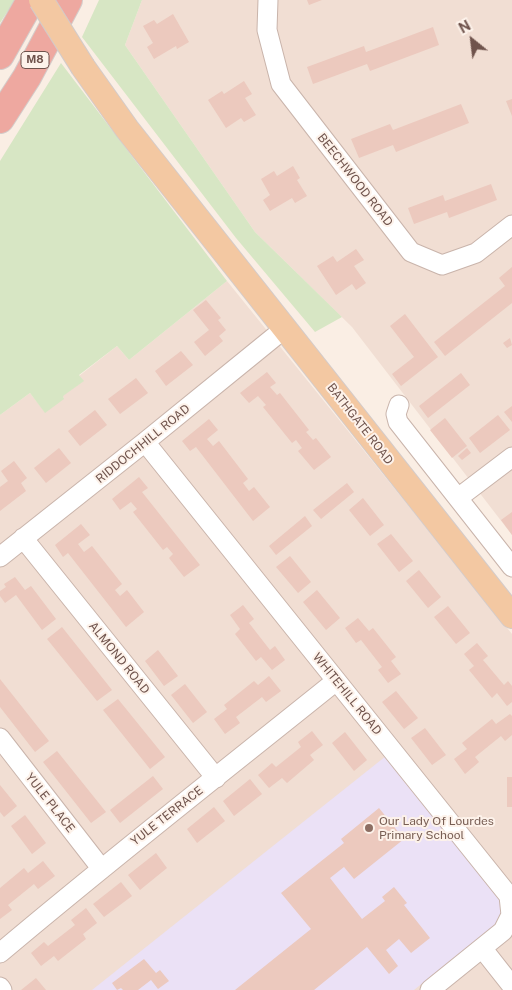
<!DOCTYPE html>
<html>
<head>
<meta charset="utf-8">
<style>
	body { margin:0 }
	#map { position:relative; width:512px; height:990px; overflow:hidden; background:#faeee4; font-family:"Public Sans",sans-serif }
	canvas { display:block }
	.north { position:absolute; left:447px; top:15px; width:50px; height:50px; -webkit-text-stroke:4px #fdf2ea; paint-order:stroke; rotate:331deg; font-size:14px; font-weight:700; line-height:20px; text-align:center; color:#6f534c }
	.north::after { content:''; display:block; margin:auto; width:18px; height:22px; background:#6f534c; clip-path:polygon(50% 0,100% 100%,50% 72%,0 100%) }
</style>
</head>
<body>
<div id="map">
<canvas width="512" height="990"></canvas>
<div class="north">N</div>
</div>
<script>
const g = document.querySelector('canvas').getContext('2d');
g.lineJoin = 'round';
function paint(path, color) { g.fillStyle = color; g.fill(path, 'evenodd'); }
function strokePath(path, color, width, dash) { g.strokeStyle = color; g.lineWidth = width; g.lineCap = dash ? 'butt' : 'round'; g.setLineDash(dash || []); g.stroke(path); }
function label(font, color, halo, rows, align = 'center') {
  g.font = font + ' "Public Sans",sans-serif'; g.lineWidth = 4; g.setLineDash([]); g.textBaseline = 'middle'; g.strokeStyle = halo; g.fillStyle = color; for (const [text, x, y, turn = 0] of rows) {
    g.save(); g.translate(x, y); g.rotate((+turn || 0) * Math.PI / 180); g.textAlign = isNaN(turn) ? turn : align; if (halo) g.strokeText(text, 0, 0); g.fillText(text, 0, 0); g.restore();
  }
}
paint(new Path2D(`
	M 142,0 L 512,0 L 512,535 L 352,327 L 255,232 L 125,45 Z
	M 227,281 L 512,634 L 512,990 L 0,990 L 0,415 L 30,393 L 45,412 L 64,398 L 62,396 L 83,381 L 79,376 L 117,346 L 129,360 Z`), '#f1ded3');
paint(new Path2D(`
	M 386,756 L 500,900 L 503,914 L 495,925 L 414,990 L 92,990 Z`), '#ebe1f6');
paint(new Path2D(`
	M 0,0 L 15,0 L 0,23 Z
	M 99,0 L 142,0 L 125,45 L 255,232 L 342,317 L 315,332 L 236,238 L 82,37 Z
	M 61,63 L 227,281 L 129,360 L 117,346 L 79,375 L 84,381 L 63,396 L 64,399 L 45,413 L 30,393 L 0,415 L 0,161 Z`), '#d7e6c4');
paint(new Path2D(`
	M 307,0 L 322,0 L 309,5 Z
	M 173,14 L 189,42 L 177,49 L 176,46 L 154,59 L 147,47 L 153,43 L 143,26 L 154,20 L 157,24 Z
	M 433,27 L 439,45 L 370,71 L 367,64 L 313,84 L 307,67 L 364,46 L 366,52 Z
	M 244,81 L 252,94 L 245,98 L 256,115 L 244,122 L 241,118 L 226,128 L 208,100 L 222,91 L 224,94 Z
	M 512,99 L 512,116 L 506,101 Z
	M 461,104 L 469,123 L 396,152 L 393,145 L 359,158 L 351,139 L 390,124 L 393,130 Z
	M 293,166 L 300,178 L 297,180 L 307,196 L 295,203 L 292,198 L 270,211 L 263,200 L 270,195 L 261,179 L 274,171 L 277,176 Z
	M 491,184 L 497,200 L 449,218 L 447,212 L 414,224 L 408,208 L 443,195 L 445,201 Z
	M 356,249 L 364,260 L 354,266 L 366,283 L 356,290 L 352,284 L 336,295 L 317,266 L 333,256 L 337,262 Z
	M 512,267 L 512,303 L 445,356 L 434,342 L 505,286 L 499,278 Z
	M 206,300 L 221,318 L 218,320 L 226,330 L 219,336 L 223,341 L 205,356 L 194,342 L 209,330 L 193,310 Z
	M 405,314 L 438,357 L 401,386 L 392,374 L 414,357 L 390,326 Z
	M 510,338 L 512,345 L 507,348 L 503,343 Z
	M 181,351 L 193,365 L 166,386 L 155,371 Z
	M 267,372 L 276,383 L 270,387 L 277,395 L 280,393 L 309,430 L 306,432 L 313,440 L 316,438 L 331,457 L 314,470 L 298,451 L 302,448 L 296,440 L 292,443 L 263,407 L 266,405 L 258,396 L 249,403 L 240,393 Z
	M 461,373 L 470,385 L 428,418 L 419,406 Z
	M 136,378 L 148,393 L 120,414 L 108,399 Z
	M 512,406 L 512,422 L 504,412 Z
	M 95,410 L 107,425 L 80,446 L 68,431 Z
	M 498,415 L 510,430 L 480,453 L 469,438 Z
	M 445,418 L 467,446 L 452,458 L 430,430 Z
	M 209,419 L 218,430 L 207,439 L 213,446 L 219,441 L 248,479 L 243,483 L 249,491 L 254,487 L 270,507 L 253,521 L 196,447 L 190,451 L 182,441 Z
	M 59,448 L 71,463 L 46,483 L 34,468 Z
	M 467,448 L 471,453 L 462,460 L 458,456 Z
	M 14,461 L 27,478 L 21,483 L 26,491 L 0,511 L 0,487 L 8,481 L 1,471 Z
	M 139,477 L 148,488 L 142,492 L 200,565 L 184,577 L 169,558 L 173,554 L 167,547 L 163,550 L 133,512 L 137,509 L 131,502 L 120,510 L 112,499 Z
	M 347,483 L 354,492 L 321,519 L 313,510 Z
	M 363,498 L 384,525 L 370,536 L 349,510 Z
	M 512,512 L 512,535 L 501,520 Z
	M 305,516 L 312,526 L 276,555 L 269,546 Z
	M 81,524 L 90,535 L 78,544 L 84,552 L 92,546 L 122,584 L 115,590 L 120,596 L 127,590 L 144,612 L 126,627 L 68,553 L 63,557 L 55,545 Z
	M 391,534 L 413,561 L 399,572 L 377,544 Z
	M 290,556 L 311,582 L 298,593 L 276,567 Z
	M 419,570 L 441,597 L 428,608 L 406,581 Z
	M 15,577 L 25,590 L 31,586 L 56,619 L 42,630 L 16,595 L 5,603 L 0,596 L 0,591 L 6,587 L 4,584 Z
	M 317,590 L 340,618 L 326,630 L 303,602 Z
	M 243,605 L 254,619 L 249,623 L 270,650 L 275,646 L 285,660 L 272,670 L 261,657 L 256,661 L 235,634 L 240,629 L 230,615 Z
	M 448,606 L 470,633 L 456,644 L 434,617 Z
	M 358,618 L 369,631 L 373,628 L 396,657 L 391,661 L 401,674 L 388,683 L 378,670 L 382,667 L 361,640 L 356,643 L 345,628 Z
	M 62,627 L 112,690 L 97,701 L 47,639 Z
	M 477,643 L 488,656 L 483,660 L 504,685 L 508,681 L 512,686 L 512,702 L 507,706 L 497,693 L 492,698 L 469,670 L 474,666 L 464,654 Z
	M 158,650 L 178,676 L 164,686 L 145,661 Z
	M 269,676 L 281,691 L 266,702 L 262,697 L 236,717 L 240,723 L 225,734 L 214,719 L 227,709 L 224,705 L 254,681 L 258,685 Z
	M 0,679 L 49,741 L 35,752 L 0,707 Z
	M 185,684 L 207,712 L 193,723 L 171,695 Z
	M 396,691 L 418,718 L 404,729 L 382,702 Z
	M 118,699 L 165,757 L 150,769 L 103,710 Z
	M 510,714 L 512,716 L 512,735 L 505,741 L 501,736 L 475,757 L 479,762 L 465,774 L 454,759 L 467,749 L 462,743 L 492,719 L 496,724 Z
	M 425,728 L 446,755 L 432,765 L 411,738 Z
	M 312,731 L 323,745 L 310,755 L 314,760 L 287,783 L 282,778 L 269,788 L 258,775 L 272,763 L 276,767 L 301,747 L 298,742 Z
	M 345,732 L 367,760 L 354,771 L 332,743 Z
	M 57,751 L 106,812 L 91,823 L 43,762 Z
	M 153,776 L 163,789 L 120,823 L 110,810 Z
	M 507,777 L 512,777 L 512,807 L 507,807 Z
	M 250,779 L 262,794 L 234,816 L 223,801 Z
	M 0,785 L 17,806 L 4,817 L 0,812 Z
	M 214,807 L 225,821 L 197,843 L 187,829 Z
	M 379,808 L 404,839 L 354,879 L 344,867 L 330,878 L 362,919 L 385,901 L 382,897 L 394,887 L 407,903 L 404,905 L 430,938 L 411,953 L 399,939 L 386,950 L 398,966 L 389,974 L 367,947 L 314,990 L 235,990 L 311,929 L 281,893 L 344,843 L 341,839 Z
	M 25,815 L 46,843 L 32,854 L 11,826 Z
	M 156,853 L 167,868 L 140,890 L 128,875 Z
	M 43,861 L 55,876 L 38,889 L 34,884 L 8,905 L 12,910 L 0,919 L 0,888 L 24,868 L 28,873 Z
	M 121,882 L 132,896 L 104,917 L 93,904 Z
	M 86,908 L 97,923 L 83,934 L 86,939 L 58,961 L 54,956 L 41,966 L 31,953 L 44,942 L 48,946 L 75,925 L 71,920 Z
	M 144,959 L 156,973 L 160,970 L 169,981 L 158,989 L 151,980 L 138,990 L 123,990 L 121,988 L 117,990 L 112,983 Z
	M 36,978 L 46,990 L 21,990 Z`), '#ecc9be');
const minor = new Path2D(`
	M 268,0 L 267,30 L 281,84 L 411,252 L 442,265 L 476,253 L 512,225
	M 399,405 L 396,414 L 398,422 L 512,567
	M 145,442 L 509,896 L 511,915 L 503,931 L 430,990
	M 458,498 L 512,457
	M 23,538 L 216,778
	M 0,557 L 145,442 L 284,329
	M 0,738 L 101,868
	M 482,948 L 512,986
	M 0,953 C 110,860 224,771 336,681
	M 0,987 L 2,990`);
const major = new Path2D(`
	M 83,67 L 127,129 L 512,616`);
const highway = new Path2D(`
	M 0,55 L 31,0
	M 0,119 L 27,77 L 68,0`);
strokePath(minor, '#c9b4ab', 21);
strokePath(major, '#d4cbc9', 26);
strokePath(highway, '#d4cbc9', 30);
strokePath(minor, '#fff', 19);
strokePath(major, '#f3c8a2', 24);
strokePath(highway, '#eea8a0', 28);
const majorBridge = new Path2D(`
	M 41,0 L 83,67`);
strokePath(majorBridge, '#d4cbc9', 26, []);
strokePath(majorBridge, '#f3c8a2', 24);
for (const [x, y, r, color] of [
	[369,828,5,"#8d6e63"]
]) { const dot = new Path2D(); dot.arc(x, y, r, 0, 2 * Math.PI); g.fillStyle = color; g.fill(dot); strokePath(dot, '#fdf2ea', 2); }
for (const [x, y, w] of [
	[35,60,28]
]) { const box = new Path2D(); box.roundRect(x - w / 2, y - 8.5, w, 17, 4); g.fillStyle = '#fdf2ea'; g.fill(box); strokePath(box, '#6f534c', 1); }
label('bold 11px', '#6f534c', null, [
	["M8",35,60]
]);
label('12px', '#6f534c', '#fdf2ea', [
	["BEECHWOOD ROAD",355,180,52],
	["BATHGATE ROAD",360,424,52],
	["RIDDOCHHILL ROAD",143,444,-39],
	["ALMOND ROAD",119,658,51],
	["WHITEHILL ROAD",347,694,51],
	["YULE PLACE",50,803,52],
	["YULE TERRACE",167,816,-38]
]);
label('12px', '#785e54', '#fdf2ea', [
	["Our Lady Of Lourdes",379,821],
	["Primary School",379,835]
], 'left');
</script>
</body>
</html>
